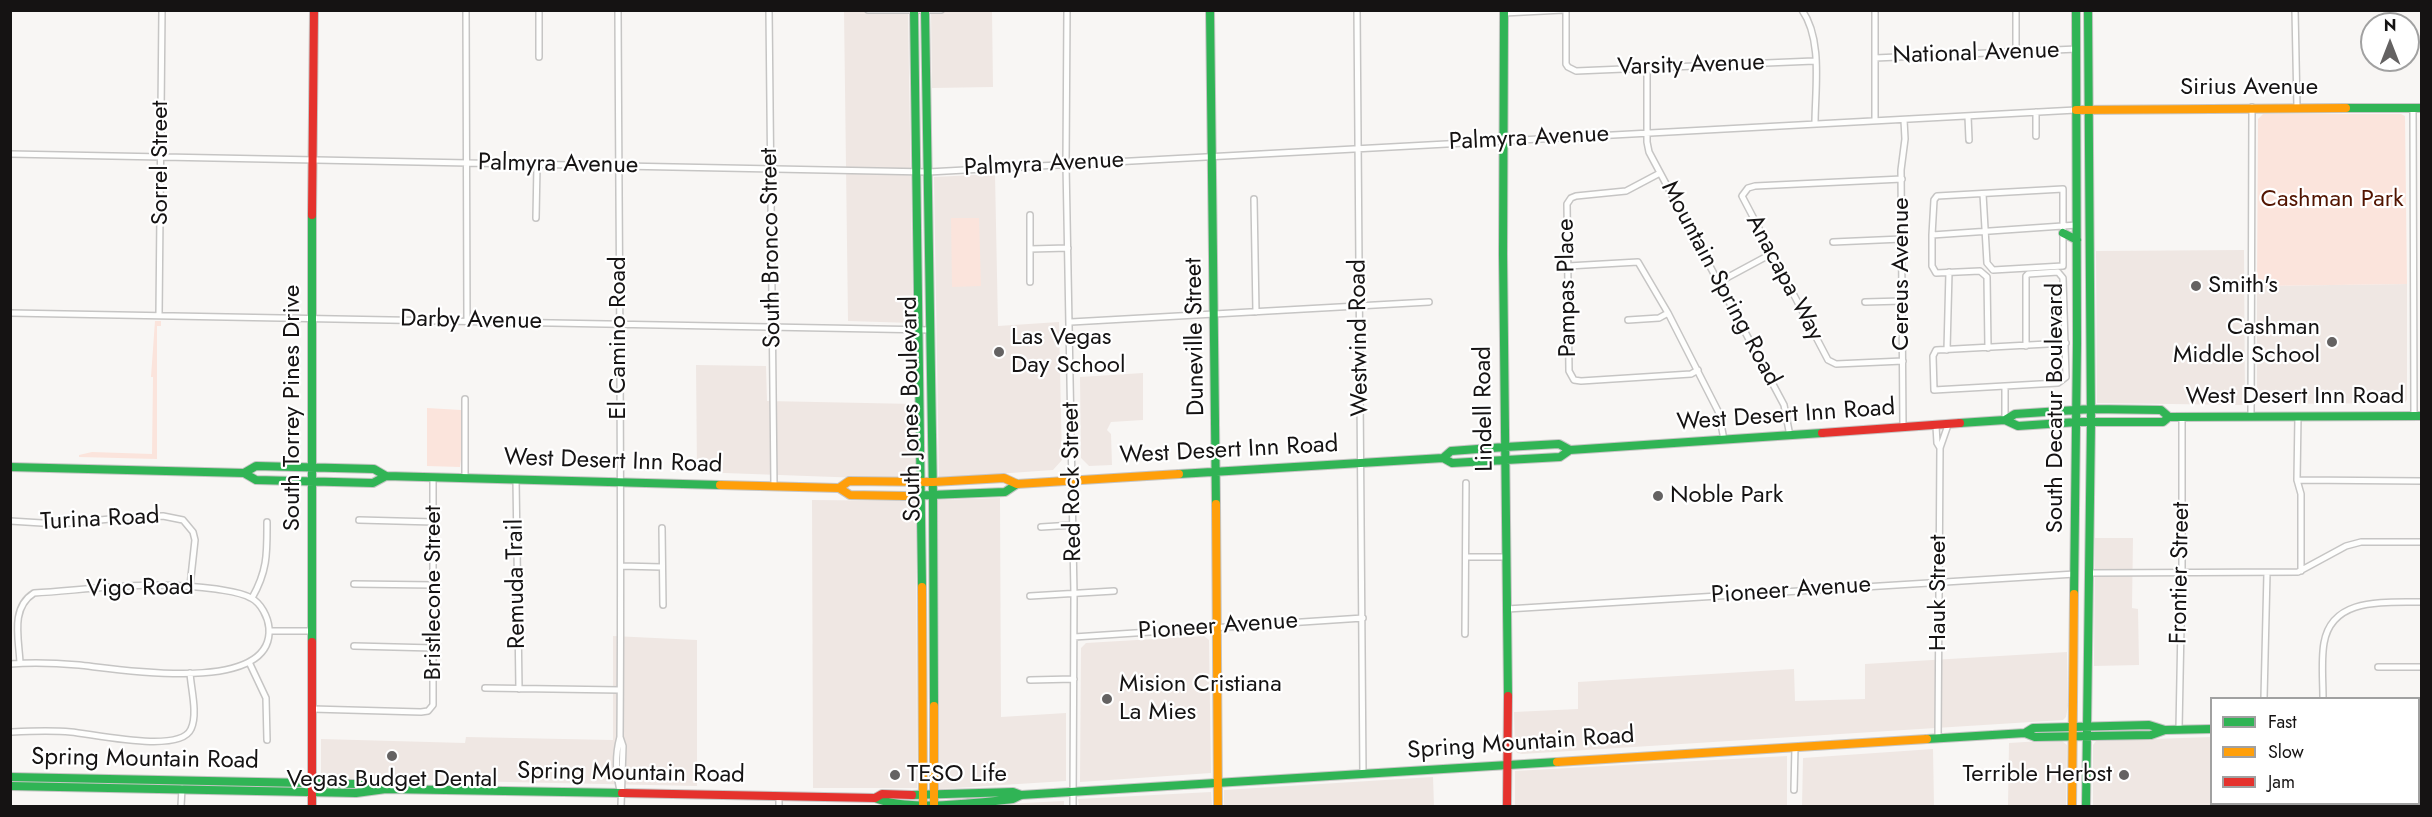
<!DOCTYPE html>
<html>
<head>
<meta charset="utf-8">
<style>
	body { margin:0 }
	#map { position:relative; width:2432px; height:817px; overflow:hidden; background:#f8f6f4; font-family:Jost,sans-serif }
	canvas { display:block }
	.frame { position:absolute; inset:0; border:12px solid #151313; pointer-events:none }
	.legend { position:absolute; left:2210px; top:697px; width:210px; height:108px; box-sizing:border-box; background:#fff; border:2px solid #a1a1a1; margin:0; padding:8px 10px; list-style:none; font-size:18px; color:#151313 }
	.legend li { display:flex; align-items:center; gap:12px; height:30px }
	.legend b { width:30px; border:2px solid #a1a1a1 }
	.north { position:absolute; left:2360px; top:12px; width:60px; height:60px; box-sizing:border-box; background:#fff; border:2px solid #a1a1a1; border-radius:50%; rotate:0deg; font-size:16px; font-weight:700; line-height:24px; text-align:center; color:#151313 }
	.north::after { content:''; display:block; margin:auto; width:21px; height:27px; background:#646262; clip-path:polygon(50% 0,100% 100%,50% 72%,0 100%) }
</style>
</head>
<body>
<div id="map">
<canvas width="2432" height="817"></canvas>
<div class="frame"></div>
<ul class="legend">
<li><b style="height:8px;background:#30b455"></b>Fast</li>
<li><b style="height:8px;background:#ff9f0a"></b>Slow</li>
<li><b style="height:8px;background:#e5322d"></b>Jam</li>
</ul>
<div class="north">N</div>
</div>
<script>
const g = document.querySelector('canvas').getContext('2d');
g.lineJoin = 'round';
function paint(path, color) { g.fillStyle = color; g.fill(path, 'evenodd'); }
function strokePath(path, color, width, dash) { g.strokeStyle = color; g.lineWidth = width; g.lineCap = dash ? 'butt' : 'round'; g.setLineDash(dash || []); g.stroke(path); }
function label(font, color, halo, rows, align = 'center') {
  g.font = font + ' Jost,sans-serif'; g.lineWidth = 4.5; g.setLineDash([]); g.textBaseline = 'middle'; g.strokeStyle = halo; g.fillStyle = color; for (const [text, x, y, turn = 0] of rows) {
    g.save(); g.translate(x, y); g.rotate((+turn || 0) * Math.PI / 180); g.textAlign = isNaN(turn) ? turn : align; if (halo) g.strokeText(text, 0, 0); g.fillText(text, 0, 0); g.restore();
  }
}
paint(new Path2D(`
	M 844,11 L 908,11 L 913,323 L 848,321 Z
	M 931,11 L 992,11 L 993,87 L 932,88 Z
	M 995,174 L 998,326 L 1059,322 L 1062,460 L 1053,470 L 939,478 L 934,177 Z
	M 2244,250 L 2245,405 L 2097,403 L 2096,251 Z
	M 2407,284 L 2407,400 L 2404,403 L 2260,404 L 2257,399 L 2257,286 Z
	M 696,365 L 766,366 L 767,401 L 915,404 L 917,480 L 697,472 Z
	M 1143,373 L 1143,420 L 1111,422 L 1107,430 L 1111,434 L 1112,465 L 1089,466 L 1081,458 L 1080,377 Z
	M 1000,498 L 1001,717 L 1066,713 L 1066,781 L 939,789 L 938,500 Z
	M 812,500 L 916,501 L 917,788 L 813,788 Z
	M 2095,538 L 2133,538 L 2132,608 L 2138,609 L 2139,665 L 2094,666 Z
	M 613,636 L 697,640 L 697,786 L 321,778 L 321,739 L 465,743 L 466,737 L 613,740 Z
	M 1204,636 L 1209,640 L 1211,773 L 1080,782 L 1081,648 L 1086,643 Z
	M 2067,652 L 2068,706 L 2066,717 L 2063,720 L 1522,754 L 1517,753 L 1515,749 L 1514,712 L 1578,709 L 1578,682 L 1794,669 L 1795,701 L 1865,699 L 1865,664 Z
	M 2211,737 L 2212,804 L 2291,804 L 2291,806 L 2093,806 L 2093,745 L 2096,741 Z
	M 2058,740 L 2062,741 L 2067,745 L 2066,806 L 2008,806 L 2009,743 Z
	M 1933,749 L 1934,806 L 1802,806 L 1803,758 Z
	M 1787,756 L 1787,806 L 1515,806 L 1515,771 Z
	M 1433,777 L 1434,806 L 1224,806 L 1224,790 Z
	M 1211,792 L 1212,806 L 1079,806 L 1078,799 Z
	M 1064,801 L 1064,806 L 962,806 Z`), '#efe7e3');
paint(new Path2D(`
	M 2263,114 L 2401,114 L 2405,116 L 2407,284 L 2257,286 L 2258,119 Z
	M 951,218 L 979,218 L 981,286 L 952,287 Z
	M 155,321 L 161,321 L 161,326 L 157,326 L 157,459 L 79,457 L 79,455 L 92,452 L 152,454 L 153,377 L 151,377 Z
	M 427,408 L 461,410 L 463,444 L 460,467 L 427,466 Z`), '#fbe4dc');
const street = new Path2D(`
	M 466,10 L 467,321
	M 539,10 L 539,57
	M 618,10 C 619,253 622,495 620,737 C 615,755 616,776 621,794
	M 769,10 L 774,486
	M 868,10 L 941,10
	M 1067,10 L 1066,164 L 1074,594 L 1073,806
	M 1357,10 L 1363,774
	M 1566,10 L 1566,64 L 1568,67 L 1576,71 L 1814,61
	M 1802,10 C 1823,40 1815,89 1815,124
	M 1875,10 L 1875,121
	M 2016,10 L 2016,52
	M 2295,10 L 2297,107
	M 1504,13 L 1563,10
	M 1875,58 L 2077,49
	M 1647,68 L 1647,142 L 1649,152 L 1784,405 L 1790,436
	M 2413,108 L 2414,416
	M 2036,112 L 2036,136
	M 1968,116 L 1969,140
	M 10,154 L 928,172 L 2076,110
	M 1660,173 L 1626,191 L 1576,196 L 1571,198 L 1567,204 L 1569,371 L 1574,380 L 1581,381 L 1691,374 L 1698,370
	M 1902,179 L 1755,186 L 1748,188 L 1742,196 L 1828,360 L 1836,364 L 1903,361
	M 1254,199 L 1256,312
	M 1030,215 L 1030,282
	M 536,218 L 537,165
	M 1932,235 L 1934,200 L 1937,196 L 2063,189 L 2063,266 L 1993,270 L 1987,263 L 1983,194
	M 1833,242 L 1902,239
	M 1030,249 L 1068,248
	M 1568,266 L 1638,262 L 1668,313 L 1719,413 L 1724,440
	M 1719,282 L 1771,254
	M 1865,302 L 1903,301
	M 10,313 L 931,330
	M 159,315 L 162,10
	M 1628,320 L 1659,318 L 1668,313
	M 1071,322 L 1429,302
	M 2026,346 L 2026,276 L 2028,274 L 2058,272 L 2063,278 L 2066,377 L 2058,383 L 1934,390 L 1933,356 L 1936,350 L 2066,343
	M 1988,348 L 1987,277 L 1980,271 L 1936,273 L 1932,266 L 1932,235 L 2077,225
	M 1947,350 L 1949,272
	M 2005,386 L 2005,420
	M 465,399 L 465,477
	M 2251,416 L 2252,107
	M 2298,416 L 2297,480 L 2301,494 L 2301,571
	M 1936,426 L 1937,443 L 1940,448
	M 1903,428 L 1901,170 L 1905,139 L 1904,120
	M 516,479 L 519,689
	M 2297,480 L 2422,481
	M 359,520 L 434,522
	M 10,521 L 58,524 L 131,517 L 163,516 L 183,520 L 193,532 L 195,540 L 190,586
	M 1041,527 L 1073,525
	M 662,528 L 663,605
	M 1466,557 L 1507,557
	M 621,566 L 662,567
	M 2089,573 L 2298,572 L 2346,546 L 2361,542 L 2422,542
	M 354,584 L 434,585
	M 1030,596 L 1114,591
	M 252,598 C 268,570 267,552 267,522
	M 1507,609 L 2075,574
	M 269,631 L 312,631
	M 1465,634 L 1466,483
	M 1074,637 L 1363,618
	M 354,646 L 434,648
	M 249,662 L 266,698 L 267,740
	M 10,664 C 33,662 56,663 79,665 C 117,669 274,696 269,628 C 268,617 261,603 251,598 C 241,592 227,591 216,589 C 155,580 95,589 34,593 C 10,608 19,639 20,663
	M 2378,667 L 2422,667
	M 1030,680 L 1074,679
	M 485,688 L 620,690
	M 2264,698 L 2267,573
	M 2323,698 C 2323,680 2321,660 2324,643 C 2332,596 2386,603 2422,602
	M 312,709 L 421,712 L 428,711 L 433,705 L 433,477
	M 2179,729 L 2182,574 L 2182,417
	M 10,732 C 31,731 50,730 71,732 C 94,734 180,754 191,729 C 198,714 191,689 190,673
	M 620,737 L 623,746 L 621,806
	M 1938,739 L 1940,448 L 1948,425
	M 1794,790 L 1795,747
	M 779,796 L 779,806
	M 181,806 L 182,788`);
const fast = new Path2D(`
	M 914,10 L 922,587
	M 925,10 L 933,496 L 934,706
	M 1210,10 L 1216,504
	M 1504,10 L 1503,254 L 1508,696
	M 2346,108 L 2422,108
	M 2063,233 L 2077,240
	M 2005,420 L 2015,414 L 2091,409 L 2161,410 L 2169,417
	M 1960,423 L 2005,420 L 2018,426 L 2077,422 L 2163,422 L 2169,417 L 2422,416
	M 1443,458 L 1451,451 L 1505,447 L 1559,444 L 1570,450 L 1822,433
	M 10,467 L 244,473 L 256,480 L 373,483 L 386,476
	M 244,473 L 256,466 L 374,469 L 386,476 L 720,485
	M 1179,474 L 1443,458 L 1452,463 L 1560,457 L 1570,450
	M 905,496 L 1005,492 L 1017,484
	M 2074,594 L 2077,343 L 2076,10
	M 312,642 L 312,215
	M 2025,733 L 2033,728 L 2149,725 L 2165,730 L 2212,729
	M 1927,739 L 2025,733 L 2035,737 L 2151,735 L 2165,730
	M 10,777 L 356,784 L 375,788
	M 10,786 L 356,793 L 386,789 L 622,793
	M 912,795 L 1013,792 L 1021,795
	M 875,798 C 909,812 976,803 1013,799 L 1021,795 L 1557,762
	M 2086,806 L 2091,422 L 2088,10`);
const slow = new Path2D(`
	M 2076,110 L 2346,108
	M 720,485 L 839,488 L 850,495 L 905,496
	M 839,488 L 849,481 L 933,482 L 1004,478 L 1017,484 L 1179,474
	M 1216,504 L 1218,806
	M 922,587 L 923,806
	M 934,706 L 934,806
	M 2418,727 L 2422,727
	M 1557,762 L 1927,739
	M 2072,806 L 2074,594`);
const jam = new Path2D(`
	M 312,215 L 314,10
	M 1822,433 L 1960,423
	M 312,642 L 312,806
	M 622,793 L 875,798 L 882,794 L 912,795
	M 1507,806 L 1508,696`);
strokePath(street, '#c6c5c4', 8);
strokePath(fast, '#c6c5c4', 10);
strokePath(slow, '#c6c5c4', 10);
strokePath(jam, '#c6c5c4', 10);
strokePath(street, '#fefefd', 5);
strokePath(fast, '#30b455', 8);
strokePath(slow, '#ff9f0a', 8);
strokePath(jam, '#e5322d', 8);
for (const [x, y, r, color] of [
	[2196,286,6,"#646262"],
	[2332,342,6,"#646262"],
	[999,352,6,"#646262"],
	[1658,496,6,"#646262"],
	[1107,699,6,"#646262"],
	[392,756,6,"#646262"],
	[895,775,6,"#646262"],
	[2124,775,6,"#646262"]
]) { const dot = new Path2D(); dot.arc(x, y, r, 0, 2 * Math.PI); g.fillStyle = color; g.fill(dot); strokePath(dot, '#fff', 2); }
label('24px', '#151313', '#fff', [
	["National Avenue",1976,54,-2],
	["Varsity Avenue",1691,66,-2],
	["Sirius Avenue",2249,88],
	["Palmyra Avenue",1529,139,-3],
	["Sorrel Street",161,163,-90],
	["Palmyra Avenue",558,165,1],
	["Palmyra Avenue",1044,165,-3],
	["South Bronco Street",772,248,-91],
	["Cereus Avenue",1902,274,-90],
	["Anacapa Way",1784,278,62],
	["Mountain Spring Road",1720,284,62],
	["Pampas Place",1568,288,-91],
	["Darby Avenue",471,321,1],
	["Duneville Street",1196,337,-91],
	["El Camino Road",619,338,-90],
	["Westwind Road",1360,338,-91],
	["West Desert Inn Road",2295,397],
	["South Torrey Pines Drive",293,408,-90],
	["South Decatur Boulevard",2056,408,-90],
	["South Jones Boulevard",912,409,-91],
	["Lindell Road",1485,409,-91],
	["West Desert Inn Road",1786,416,-4],
	["West Desert Inn Road",1229,451,-3],
	["West Desert Inn Road",613,462,2],
	["Red Rock Street",1073,482,-91],
	["Turina Road",100,520,-3],
	["Frontier Street",2181,573,-89],
	["Remuda Trail",517,584,-91],
	["Vigo Road",140,589,-1],
	["Pioneer Avenue",1791,591,-4],
	["Bristlecone Street",434,593,-90],
	["Hauk Street",1939,593,-90],
	["Pioneer Avenue",1218,627,-4],
	["Spring Mountain Road",1521,744,-4],
	["Spring Mountain Road",145,760,1],
	["Spring Mountain Road",631,774,1]
]);
label('24px', '#521400', '#fff', [
	["Cashman Park",2332,200]
]);
label('24px', '#151313', '#fff', [
	["Smith's",2208,286],
	["Cashman",2320,328,"right"],
	["Middle School",2320,356,"right"],
	["Las Vegas",1011,338],
	["Day School",1011,366],
	["Noble Park",1670,496],
	["Mision Cristiana",1119,685],
	["La Mies",1119,713],
	["TESO Life",907,775],
	["Terrible Herbst",2112,775,"right"],
	["Vegas Budget Dental",392,780,"center"]
], 'left');
</script>
</body>
</html>
